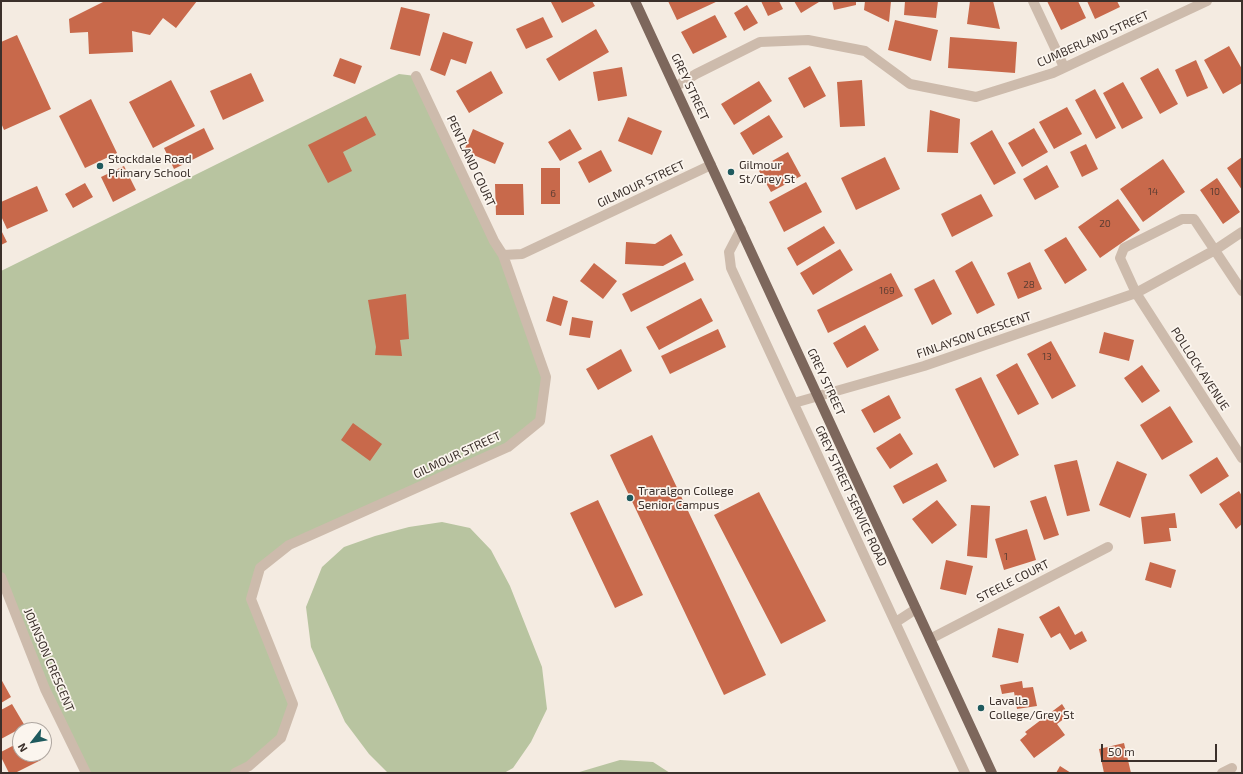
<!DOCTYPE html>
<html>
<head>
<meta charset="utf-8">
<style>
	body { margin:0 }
	#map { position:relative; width:1243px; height:774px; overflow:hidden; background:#f4ebe1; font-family:"Exo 2",sans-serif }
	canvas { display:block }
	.frame { position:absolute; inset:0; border:2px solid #3b302b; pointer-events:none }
	.north { position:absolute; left:12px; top:722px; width:40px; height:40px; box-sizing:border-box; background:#fbf5ee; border:1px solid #aea6a0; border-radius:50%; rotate:239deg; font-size:11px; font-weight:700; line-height:16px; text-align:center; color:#3b302b }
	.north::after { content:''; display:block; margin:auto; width:14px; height:18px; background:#1f5a5e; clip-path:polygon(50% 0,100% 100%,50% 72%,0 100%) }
	.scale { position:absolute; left:1101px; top:744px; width:116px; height:18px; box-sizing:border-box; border:2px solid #3b302b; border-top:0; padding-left:5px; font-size:12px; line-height:14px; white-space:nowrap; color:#3b302b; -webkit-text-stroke:3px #fbf5ee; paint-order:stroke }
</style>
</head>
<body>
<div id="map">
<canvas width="1243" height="774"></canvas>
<div class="frame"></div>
<div class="north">N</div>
<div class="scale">50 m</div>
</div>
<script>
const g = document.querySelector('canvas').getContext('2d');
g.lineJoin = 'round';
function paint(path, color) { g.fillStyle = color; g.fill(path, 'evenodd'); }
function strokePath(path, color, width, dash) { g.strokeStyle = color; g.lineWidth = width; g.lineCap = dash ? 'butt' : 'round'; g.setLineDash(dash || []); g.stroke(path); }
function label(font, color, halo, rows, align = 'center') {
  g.font = font + ' "Exo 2",sans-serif'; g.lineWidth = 3.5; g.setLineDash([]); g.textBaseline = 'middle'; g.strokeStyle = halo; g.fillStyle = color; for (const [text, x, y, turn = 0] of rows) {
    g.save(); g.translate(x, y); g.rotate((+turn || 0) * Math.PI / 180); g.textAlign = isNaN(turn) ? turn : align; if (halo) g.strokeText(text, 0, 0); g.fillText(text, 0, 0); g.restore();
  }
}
paint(new Path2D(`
	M 399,74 L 416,76 L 494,241 L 546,377 L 540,421 L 508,447 L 289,545 L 260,568 L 251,599 L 293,704 L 281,738 L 235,773 L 86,773 L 1,577 L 1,271 Z
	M 442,522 L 470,528 L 491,550 L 510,586 L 542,667 L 547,709 L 531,742 L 513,768 L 504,773 L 388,773 L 369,754 L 345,722 L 311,647 L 306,607 L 322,567 L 344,547 L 375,536 L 409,527 Z
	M 620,760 L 653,762 L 670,773 L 576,773 Z`), '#b8c4a0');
paint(new Path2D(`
	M 105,1 L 197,1 L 176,28 L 163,18 L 150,35 L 132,31 L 133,52 L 89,54 L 88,32 L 70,33 L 69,19 Z
	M 552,1 L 592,1 L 595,6 L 562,23 L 551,2 Z
	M 668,1 L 718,1 L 677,20 Z
	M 761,1 L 779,1 L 783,9 L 768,16 Z
	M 794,1 L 819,1 L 819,2 L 801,13 Z
	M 832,1 L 856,1 L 856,5 L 834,10 Z
	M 865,1 L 891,1 L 889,22 L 864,10 Z
	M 905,1 L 938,1 L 936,18 L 904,15 Z
	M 970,1 L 993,1 L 1000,29 L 967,24 Z
	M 1047,1 L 1078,1 L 1086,18 L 1061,30 Z
	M 1087,1 L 1117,1 L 1120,7 L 1095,19 Z
	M 747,5 L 758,23 L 744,31 L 734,13 Z
	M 401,7 L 430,14 L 420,56 L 390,49 Z
	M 715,15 L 727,37 L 693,54 L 681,32 Z
	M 543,17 L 553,37 L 526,49 L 516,29 Z
	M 895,20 L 938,30 L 931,61 L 888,50 Z
	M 596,29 L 609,52 L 559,81 L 546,59 Z
	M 443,32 L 473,42 L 466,64 L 451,59 L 445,76 L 430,70 Z
	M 17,35 L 51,109 L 4,130 L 1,123 L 1,42 Z
	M 950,37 L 1017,42 L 1015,73 L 948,68 Z
	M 1229,46 L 1242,69 L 1242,83 L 1223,94 L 1204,60 Z
	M 340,58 L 362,66 L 355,84 L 333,76 Z
	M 1196,60 L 1208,88 L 1187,97 L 1175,70 Z
	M 810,66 L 826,96 L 804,108 L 788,78 Z
	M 622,67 L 627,96 L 598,101 L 593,72 Z
	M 1158,68 L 1178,104 L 1160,114 L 1140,78 Z
	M 491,71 L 503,93 L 469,113 L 456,91 Z
	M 251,73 L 264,101 L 223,120 L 210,91 Z
	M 171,80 L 195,126 L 153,148 L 129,102 Z
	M 862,80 L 865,126 L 840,127 L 837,82 Z
	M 759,81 L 772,101 L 734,125 L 721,104 Z
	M 1123,82 L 1143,118 L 1122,129 L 1103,93 Z
	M 1095,89 L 1116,128 L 1096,139 L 1075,100 Z
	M 91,99 L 117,153 L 85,168 L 59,116 Z
	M 1067,107 L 1082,134 L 1054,149 L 1039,122 Z
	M 930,110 L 960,119 L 958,153 L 927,152 Z
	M 769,115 L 783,137 L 753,155 L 740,133 Z
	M 366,116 L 376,135 L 343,152 L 352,171 L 328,183 L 308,145 Z
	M 628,117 L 662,131 L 652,155 L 618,141 Z
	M 204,128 L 214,149 L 174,169 L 164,148 Z
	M 1034,128 L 1048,152 L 1022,167 L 1008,143 Z
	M 473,129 L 504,143 L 495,164 L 464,151 Z
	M 570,129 L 582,149 L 560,161 L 548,142 Z
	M 992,130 L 1016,173 L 994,185 L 970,143 Z
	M 1086,144 L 1098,169 L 1082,177 L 1070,152 Z
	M 601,150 L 612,171 L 589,183 L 578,162 Z
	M 788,152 L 801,176 L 771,192 L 758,169 Z
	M 885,157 L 900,189 L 856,210 L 841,178 Z
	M 1242,157 L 1242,190 L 1227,168 Z
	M 1163,159 L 1185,192 L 1143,222 L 1120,189 Z
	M 1047,165 L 1059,187 L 1035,200 L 1023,179 Z
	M 124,166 L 136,190 L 113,202 L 101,177 Z
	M 541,168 L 560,168 L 560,204 L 541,204 Z
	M 1217,178 L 1240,212 L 1223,224 L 1200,190 Z
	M 806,182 L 822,212 L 784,232 L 769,202 Z
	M 85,183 L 93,197 L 73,208 L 65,194 Z
	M 495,184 L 523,184 L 524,215 L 496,215 Z
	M 37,186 L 48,211 L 7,229 L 1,216 L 1,202 Z
	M 981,194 L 993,216 L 952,237 L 941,214 Z
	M 1118,199 L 1140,230 L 1100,258 L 1078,227 Z
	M 824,226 L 835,243 L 797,266 L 787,248 Z
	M 1,230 L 7,242 L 1,245 Z
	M 671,234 L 683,255 L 663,266 L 625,264 L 626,242 L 655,244 Z
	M 1066,237 L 1087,270 L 1065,284 L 1044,250 Z
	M 840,249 L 853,270 L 813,295 L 800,273 Z
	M 972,261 L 995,305 L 977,314 L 955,271 Z
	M 685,262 L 694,280 L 631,312 L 622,294 Z
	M 1030,262 L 1042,289 L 1018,299 L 1007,273 Z
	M 594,263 L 617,281 L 603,299 L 580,281 Z
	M 891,273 L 903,296 L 828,333 L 817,310 Z
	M 934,279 L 952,314 L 932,325 L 914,289 Z
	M 406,294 L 409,339 L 400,340 L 402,356 L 375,355 L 376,347 L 368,300 Z
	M 553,296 L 568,301 L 561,326 L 546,321 Z
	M 701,298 L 713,321 L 659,350 L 646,327 Z
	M 572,317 L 593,321 L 590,338 L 569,335 Z
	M 865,325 L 879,350 L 847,368 L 833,343 Z
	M 718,329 L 726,347 L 670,374 L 661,356 Z
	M 1104,332 L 1134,340 L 1129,361 L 1099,353 Z
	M 1051,341 L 1076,386 L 1052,399 L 1027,354 Z
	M 621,349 L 632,371 L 598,390 L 586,369 Z
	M 1017,363 L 1039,404 L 1018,415 L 996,375 Z
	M 1142,365 L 1160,391 L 1142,403 L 1124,378 Z
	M 981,377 L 1019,455 L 994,468 L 955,389 Z
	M 889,395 L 901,418 L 874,433 L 861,410 Z
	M 1170,406 L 1193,442 L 1162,460 L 1140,425 Z
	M 353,423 L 382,444 L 370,461 L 341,440 Z
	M 900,433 L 913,454 L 890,469 L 876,448 Z
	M 652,435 L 766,675 L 724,695 L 610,455 Z
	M 1217,457 L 1229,476 L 1201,494 L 1189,475 Z
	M 1077,460 L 1090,511 L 1067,516 L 1054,465 Z
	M 1117,461 L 1147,474 L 1130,518 L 1099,505 Z
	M 937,463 L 947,481 L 903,504 L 893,486 Z
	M 1239,491 L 1242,496 L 1242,524 L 1236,529 L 1219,504 Z
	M 759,492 L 826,621 L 781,644 L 714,515 Z
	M 1046,496 L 1059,535 L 1044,540 L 1030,501 Z
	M 598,500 L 643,595 L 615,608 L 570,513 Z
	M 937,500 L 957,525 L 932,544 L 912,519 Z
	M 971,505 L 990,506 L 987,558 L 967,556 Z
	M 1175,513 L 1177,528 L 1169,528 L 1171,541 L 1144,544 L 1141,517 Z
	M 1027,529 L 1036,560 L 1004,570 L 995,539 Z
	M 946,560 L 973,566 L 966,595 L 940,589 Z
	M 1150,562 L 1176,570 L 1171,588 L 1145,580 Z
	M 1059,606 L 1075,635 L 1082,631 L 1087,641 L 1070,650 L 1060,633 L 1051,638 L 1039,617 Z
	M 998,628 L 1024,634 L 1018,663 L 992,657 Z
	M 1,679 L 11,697 L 1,703 Z
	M 1022,681 L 1023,688 L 1033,687 L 1037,706 L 1017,709 L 1014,692 L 1002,694 L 1000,685 Z
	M 12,704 L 25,726 L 1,739 L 1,710 Z
	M 1062,704 L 1069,715 L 1057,724 L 1065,735 L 1034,758 L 1020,740 L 1027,734 L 1025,732 Z
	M 20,742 L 20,754 L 38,754 L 41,760 L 15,773 L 9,773 L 1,757 L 1,752 Z
	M 1124,743 L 1131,773 L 1104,773 L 1099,749 Z
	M 1060,766 L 1071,773 L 1056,773 Z`), '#c8694b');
strokePath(new Path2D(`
	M 1033,1 L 1064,67
	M 416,76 L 494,241 L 503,255
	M 675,87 L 696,74 L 760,42 L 808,40 L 865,51 L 910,84 L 976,97 L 1053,73 L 1207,1
	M 741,229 L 729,252 L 731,268 L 965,773
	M 1242,291 L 1194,219 L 1182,219 L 1124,248 L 1120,258 L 1136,293 L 1242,458
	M 794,403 L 924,366 L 1136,293 L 1215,250 L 1242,232
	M 1,577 L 45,689 L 86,773
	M 896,622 L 916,609
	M 930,639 L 1108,547
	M 235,773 L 249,766 L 281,738 L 293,704 L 251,599 L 260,568 L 289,545 L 508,447 L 540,421 L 546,377 L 503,255 L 522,254 L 711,165
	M 1222,773 L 1232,768`), '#cdbbac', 10);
strokePath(new Path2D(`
	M 635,1 L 992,773`), '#7d675c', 10);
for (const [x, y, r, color] of [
	[100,166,4,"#1f5a5e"],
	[731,172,4,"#1f5a5e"],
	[630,498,4,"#1f5a5e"],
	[981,708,4,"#1f5a5e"]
]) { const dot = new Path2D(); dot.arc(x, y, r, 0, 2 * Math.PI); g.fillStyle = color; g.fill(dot); strokePath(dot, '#fbf5ee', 1.5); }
label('10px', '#5e3e33', null, [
	["14",1153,192],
	["10",1215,192],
	["6",553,194],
	["20",1105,224],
	["28",1029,285],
	["169",887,291],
	["13",1047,357],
	["1",1006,557]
]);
label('12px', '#3b302b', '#fbf5ee', [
	["CUMBERLAND STREET",1093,39,-24],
	["GREY STREET",690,87,65],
	["PENTLAND COURT",471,161,65],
	["GILMOUR STREET",641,184,-25],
	["FINLAYSON CRESCENT",974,335,-19],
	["POLLOCK AVENUE",1200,369,57],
	["GREY STREET",826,382,65],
	["GILMOUR STREET",457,455,-25],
	["GREY STREET SERVICE ROAD",851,496,65],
	["STEELE COURT",1013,581,-27],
	["JOHNSON CRESCENT",49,660,67]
]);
label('12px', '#3b302b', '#fbf5ee', [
	["Stockdale Road",108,159],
	["Primary School",108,173],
	["Gilmour",739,165],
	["St/Grey St",739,179],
	["Traralgon College",638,491],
	["Senior Campus",638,505],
	["Lavalla",989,701],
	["College/Grey St",989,715]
], 'left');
</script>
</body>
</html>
